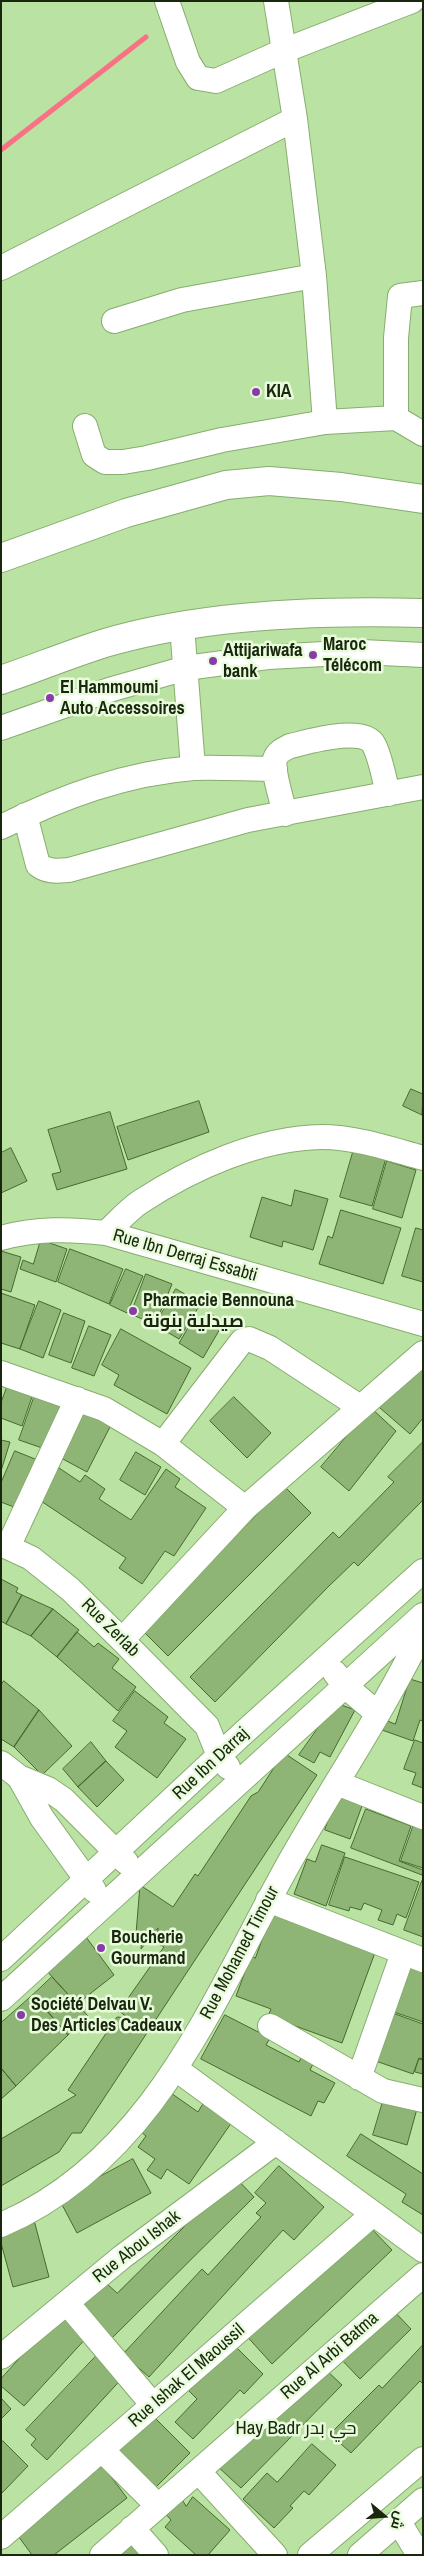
<!DOCTYPE html>
<html>
<head>
<meta charset="utf-8">
<style>
	body { margin:0 }
	#map { position:relative; width:424px; height:2556px; overflow:hidden; background:#bae2a2; font-family:"Archivo Narrow",Cairo,sans-serif }
	canvas { display:block }
	.frame { position:absolute; inset:0; border:2px solid #19270e; pointer-events:none }
	.north { position:absolute; left:359px; top:2491px; width:50px; height:50px; -webkit-text-stroke:4px #e8fcdc; paint-order:stroke; rotate:108deg; font-size:14px; font-weight:700; line-height:20px; text-align:center; color:#19270e }
	.north::after { content:''; display:block; margin:auto; width:18px; height:22px; background:#19270e; clip-path:polygon(50% 0,100% 100%,50% 72%,0 100%) }
</style>
</head>
<body>
<div id="map">
<canvas width="424" height="2556"></canvas>
<div class="frame"></div>
<div class="north">ش</div>
</div>
<script>
const g = document.querySelector('canvas').getContext('2d');
g.lineJoin = 'round';
function strokePath(path, color, width, dash) { g.strokeStyle = color; g.lineWidth = width; g.lineCap = dash ? 'butt' : 'round'; g.setLineDash(dash || []); g.stroke(path); }
function paint(path, color) { g.fillStyle = color; g.fill(path, 'evenodd'); }
function label(font, color, halo, rows, align = 'center') {
  g.font = font + ' "Archivo Narrow",Cairo,sans-serif'; g.lineWidth = 5; g.setLineDash([]); g.textBaseline = 'middle'; g.strokeStyle = halo; g.fillStyle = color; for (const [text, x, y, turn = 0] of rows) {
    g.save(); g.translate(x, y); g.rotate((+turn || 0) * Math.PI / 180); g.textAlign = isNaN(turn) ? turn : align; if (halo) g.strokeText(text, 0, 0); g.fillText(text, 0, 0); g.restore();
  }
}
strokePath(new Path2D(`
	M 1,150 L 146,37`), '#f97184', 5);
const building = new Path2D(`
	M 411,1089 L 423,1094 L 422,1115 L 403,1106 Z
	M 199,1101 L 209,1132 L 128,1160 L 117,1127 Z
	M 110,1112 L 127,1169 L 57,1190 L 52,1174 L 61,1172 L 48,1130 Z
	M 11,1148 L 27,1181 L 1,1193 L 1,1153 Z
	M 354,1149 L 386,1158 L 372,1206 L 340,1197 Z
	M 387,1161 L 416,1170 L 402,1218 L 373,1209 Z
	M 295,1190 L 328,1199 L 313,1250 L 283,1241 L 282,1247 L 250,1237 L 262,1197 L 291,1206 Z
	M 341,1210 L 401,1228 L 383,1284 L 319,1264 L 328,1236 L 332,1238 Z
	M 416,1228 L 423,1230 L 423,1282 L 402,1276 Z
	M 41,1240 L 67,1249 L 56,1282 L 20,1269 L 23,1260 L 33,1264 Z
	M 70,1249 L 123,1269 L 109,1304 L 58,1282 Z
	M 1,1251 L 21,1257 L 11,1292 L 1,1289 Z
	M 126,1269 L 143,1276 L 127,1313 L 110,1305 Z
	M 146,1274 L 172,1284 L 155,1325 L 131,1314 Z
	M 176,1289 L 201,1303 L 179,1339 L 155,1325 Z
	M 1,1293 L 35,1305 L 20,1349 L 1,1343 Z
	M 39,1301 L 61,1310 L 43,1358 L 20,1349 Z
	M 208,1312 L 224,1322 L 203,1358 L 179,1343 L 195,1316 L 203,1321 Z
	M 64,1313 L 85,1321 L 71,1363 L 49,1355 Z
	M 89,1326 L 111,1335 L 94,1376 L 72,1368 Z
	M 121,1329 L 191,1368 L 167,1414 L 114,1385 L 119,1375 L 102,1365 Z
	M 420,1362 L 423,1364 L 423,1418 L 410,1434 L 380,1408 Z
	M 10,1379 L 35,1388 L 22,1426 L 1,1418 L 1,1403 Z
	M 36,1392 L 65,1402 L 48,1450 L 19,1440 Z
	M 234,1397 L 271,1433 L 247,1458 L 210,1421 Z
	M 371,1408 L 396,1431 L 349,1491 L 321,1467 Z
	M 85,1410 L 112,1423 L 87,1472 L 61,1458 Z
	M 1,1440 L 10,1442 L 1,1471 Z
	M 423,1442 L 423,1500 L 358,1566 L 354,1562 L 329,1586 L 215,1702 L 190,1677 L 333,1532 L 339,1538 L 394,1482 L 388,1477 Z
	M 15,1451 L 40,1461 L 19,1509 L 1,1502 L 1,1483 Z
	M 136,1452 L 161,1467 L 145,1495 L 120,1480 Z
	M 59,1468 L 80,1482 L 85,1475 L 105,1489 L 99,1499 L 131,1520 L 166,1469 L 180,1479 L 175,1487 L 206,1508 L 174,1556 L 165,1551 L 142,1584 L 119,1568 L 126,1558 L 38,1499 Z
	M 285,1487 L 311,1513 L 168,1656 L 142,1630 Z
	M 1,1579 L 18,1588 L 16,1592 L 22,1595 L 6,1624 L 1,1621 Z
	M 22,1595 L 53,1609 L 31,1636 L 6,1624 Z
	M 53,1609 L 79,1630 L 57,1657 L 31,1636 Z
	M 77,1632 L 94,1647 L 98,1643 L 119,1659 L 112,1668 L 136,1687 L 118,1711 L 57,1657 Z
	M 410,1679 L 423,1683 L 423,1721 L 420,1720 L 413,1741 L 382,1730 L 385,1720 L 395,1724 Z
	M 4,1681 L 39,1710 L 14,1747 L 1,1739 L 1,1685 Z
	M 135,1691 L 168,1717 L 164,1723 L 186,1739 L 157,1778 L 115,1747 L 127,1731 L 113,1721 Z
	M 336,1703 L 355,1710 L 330,1757 L 320,1752 L 314,1763 L 299,1755 Z
	M 39,1710 L 72,1746 L 42,1775 L 14,1747 Z
	M 415,1740 L 423,1743 L 423,1788 L 412,1784 L 416,1773 L 404,1769 Z
	M 91,1742 L 106,1761 L 78,1787 L 63,1769 Z
	M 284,1753 L 317,1775 L 81,2133 L 72,2133 L 59,2152 L 1,2186 L 1,2139 L 76,2095 L 68,2090 L 117,2017 L 128,2018 L 119,2011 L 164,1947 L 157,1943 L 158,1928 L 141,1949 L 142,1937 L 136,1934 L 140,1885 L 173,1907 L 195,1874 L 198,1876 L 251,1796 L 258,1792 Z
	M 106,1761 L 124,1780 L 97,1807 L 78,1787 Z
	M 338,1794 L 363,1803 L 350,1839 L 325,1830 Z
	M 366,1809 L 411,1826 L 399,1861 L 423,1870 L 422,1875 L 351,1848 Z
	M 414,1824 L 423,1827 L 423,1868 L 401,1861 Z
	M 322,1845 L 345,1853 L 326,1906 L 294,1894 L 307,1859 L 315,1862 Z
	M 345,1857 L 419,1882 L 406,1918 L 397,1914 L 393,1925 L 378,1920 L 382,1910 L 364,1903 L 361,1910 L 350,1907 L 349,1911 L 329,1905 Z
	M 422,1881 L 423,1882 L 423,1937 L 404,1930 Z
	M 273,1911 L 377,1947 L 342,2043 L 268,2016 L 271,2009 L 236,1996 L 251,1956 L 255,1958 Z
	M 86,1937 L 114,1975 L 77,2004 L 45,1969 Z
	M 407,1963 L 423,1968 L 423,2022 L 391,2011 Z
	M 52,1977 L 88,2016 L 68,2035 L 33,1995 Z
	M 33,1995 L 68,2035 L 16,2086 L 1,2068 L 1,2023 Z
	M 387,2011 L 423,2024 L 423,2059 L 419,2058 L 413,2074 L 370,2059 Z
	M 225,2015 L 270,2038 L 266,2045 L 299,2062 L 301,2058 L 313,2064 L 310,2070 L 335,2083 L 324,2103 L 318,2101 L 311,2116 L 201,2059 Z
	M 419,2059 L 423,2060 L 423,2074 L 415,2072 Z
	M 1,2068 L 16,2086 L 1,2099 Z
	M 168,2091 L 198,2112 L 204,2102 L 232,2122 L 189,2184 L 167,2169 L 161,2179 L 147,2170 L 155,2159 L 138,2147 L 146,2136 L 140,2131 Z
	M 385,2095 L 418,2105 L 407,2145 L 373,2135 Z
	M 361,2134 L 423,2174 L 423,2215 L 402,2202 L 406,2194 L 347,2156 Z
	M 133,2159 L 151,2193 L 77,2233 L 59,2199 Z
	M 279,2166 L 324,2207 L 294,2240 L 283,2230 L 149,2377 L 123,2354 L 202,2269 L 208,2275 L 261,2217 L 256,2213 L 266,2203 L 255,2193 Z
	M 235,2177 L 254,2197 L 112,2338 L 82,2307 L 106,2283 L 117,2293 Z
	M 34,2220 L 49,2277 L 13,2287 L 1,2243 L 1,2229 Z
	M 367,2224 L 392,2250 L 272,2364 L 243,2332 Z
	M 390,2307 L 411,2329 L 360,2379 L 339,2357 Z
	M 62,2312 L 88,2336 L 24,2406 L 1,2386 L 1,2379 Z
	M 232,2343 L 263,2374 L 244,2394 L 240,2390 L 193,2439 L 175,2422 L 197,2399 L 187,2389 Z
	M 423,2345 L 423,2384 L 420,2381 L 351,2453 L 330,2434 L 379,2385 L 382,2388 Z
	M 101,2351 L 126,2374 L 47,2460 L 31,2445 L 36,2439 L 26,2430 Z
	M 324,2368 L 342,2385 L 241,2488 L 217,2466 Z
	M 1,2398 L 11,2409 L 1,2419 Z
	M 152,2415 L 190,2453 L 154,2489 L 116,2451 Z
	M 3,2441 L 28,2466 L 1,2494 L 1,2443 Z
	M 312,2444 L 336,2465 L 309,2495 L 304,2491 L 290,2506 L 293,2508 L 274,2528 L 243,2499 L 267,2473 L 277,2482 Z
	M 103,2466 L 127,2498 L 54,2555 L 32,2555 L 16,2533 Z
	M 193,2497 L 230,2530 L 208,2555 L 196,2555 L 165,2527 L 171,2520 L 164,2512 L 181,2498 L 186,2506 Z
	M 131,2533 L 153,2555 L 112,2555 Z`);
paint(building, '#8eb576');
strokePath(building, '#46692d', 1);
const minor = new Path2D(`
	M 167,1 L 188,62 L 198,78 L 216,81 L 283,51 L 412,1
	M 276,1 L 295,119 L 314,276 L 325,422
	M 1,268 L 295,119
	M 114,321 L 182,300 L 314,276
	M 396,418 L 396,338 L 400,296 L 423,293
	M 85,426 L 94,455 L 105,462 L 123,462 L 147,458 L 222,440 L 325,422 L 396,418 L 423,434
	M 182,626 L 193,768
	M 1,728 L 109,690 L 186,668 L 268,657 L 362,652 L 423,655
	M 285,814 C 282,800 272,771 275,759 C 277,752 284,749 290,746 C 308,742 364,725 374,745 C 381,759 384,778 388,794
	M 25,815 L 38,865 C 48,872 56,871 69,870 L 248,820 L 423,787
	M 1,827 C 62,797 126,773 194,768 C 221,767 248,769 275,769
	M 106,1233 C 117,1223 128,1210 140,1202 C 192,1168 259,1138 322,1137 C 356,1137 390,1149 423,1158
	M 1,1238 C 37,1228 70,1229 106,1233 L 423,1324
	M 1,1373 L 104,1409 L 163,1444 L 245,1508
	M 163,1444 L 242,1341 L 249,1339 L 270,1348 L 360,1407
	M 1,1544 L 31,1558 L 70,1589 L 122,1640 L 207,1726 L 219,1756 L 228,1767
	M 8,1547 L 77,1399
	M 122,1640 L 245,1508 L 423,1353
	M 335,1673 L 345,1686 L 377,1713
	M 1,1763 L 19,1777 L 48,1789 L 64,1800 L 126,1862
	M 19,1777 L 42,1818 L 94,1890
	M 337,1783 L 423,1817
	M 268,1900 L 423,1960
	M 1,1959 L 240,1736 L 423,1571
	M 1,1999 L 423,1615
	M 270,2026 L 383,2091 L 423,2100
	M 176,2069 L 423,2250
	M 359,2078 L 403,1953
	M 1,2225 C 157,2158 215,1993 293,1856 C 336,1781 385,1708 423,1630
	M 67,2303 L 153,2405
	M 1,2357 L 122,2257 L 276,2142
	M 102,2450 L 158,2506
	M 198,2471 L 275,2555
	M 399,2522 L 419,2555
	M 132,2528 L 156,2555
	M 1,2537 L 373,2214
	M 102,2555 L 423,2275
	M 310,2555 L 423,2459
	M 360,2555 L 423,2500`);
const major = new Path2D(`
	M 1,558 L 126,513 L 226,485 L 269,481 L 341,487 L 423,499
	M 1,680 C 36,668 70,654 105,643 C 203,614 321,610 423,613`);
strokePath(minor, '#87ad6f', 26);
strokePath(major, '#87ad6f', 30);
strokePath(minor, '#fff', 24);
strokePath(major, '#fff', 28);
for (const [x, y, r, color] of [
	[256,392,5,"#893aab"],
	[313,655,5,"#893aab"],
	[213,661,5,"#893aab"],
	[50,698,5,"#893aab"],
	[133,1311,5,"#893aab"],
	[101,1948,5,"#893aab"],
	[21,2015,5,"#893aab"]
]) { const dot = new Path2D(); dot.arc(x, y, r, 0, 2 * Math.PI); g.fillStyle = color; g.fill(dot); strokePath(dot, '#e8fcdc', 2); }
label('bold 18px', '#19270e', '#e8fcdc', [
	["KIA",266,392],
	["Maroc",323,645],
	["Télécom",323,666],
	["Attijariwafa",223,651],
	["bank",223,672],
	["El Hammoumi",60,688],
	["Auto Accessoires",60,709],
	["Pharmacie Bennouna",143,1301],
	["صيدلية بنونة",143,1322],
	["Boucherie",111,1938],
	["Gourmand",111,1959],
	["Société Delvau V.",31,2005],
	["Des Articles Cadeaux",31,2026]
], 'left');
label('18px', '#19270e', '#e8fcdc', [
	["Rue Ibn Derraj Essabti",185,1256,16],
	["Rue ZerIab",110,1628,45],
	["Rue Ibn Darraj",211,1764,-43],
	["Rue Mohamed Timour",240,1953,-62],
	["Rue Abou Ishak",137,2247,-38],
	["Rue Al Arbi Batma",330,2356,-41],
	["Rue Ishak El Maoussil",187,2376,-41]
]);
label('19px', '#19270e', '#e8fcdc', [
	["Hay Badr حي بدر",296,2429]
]);
</script>
</body>
</html>
